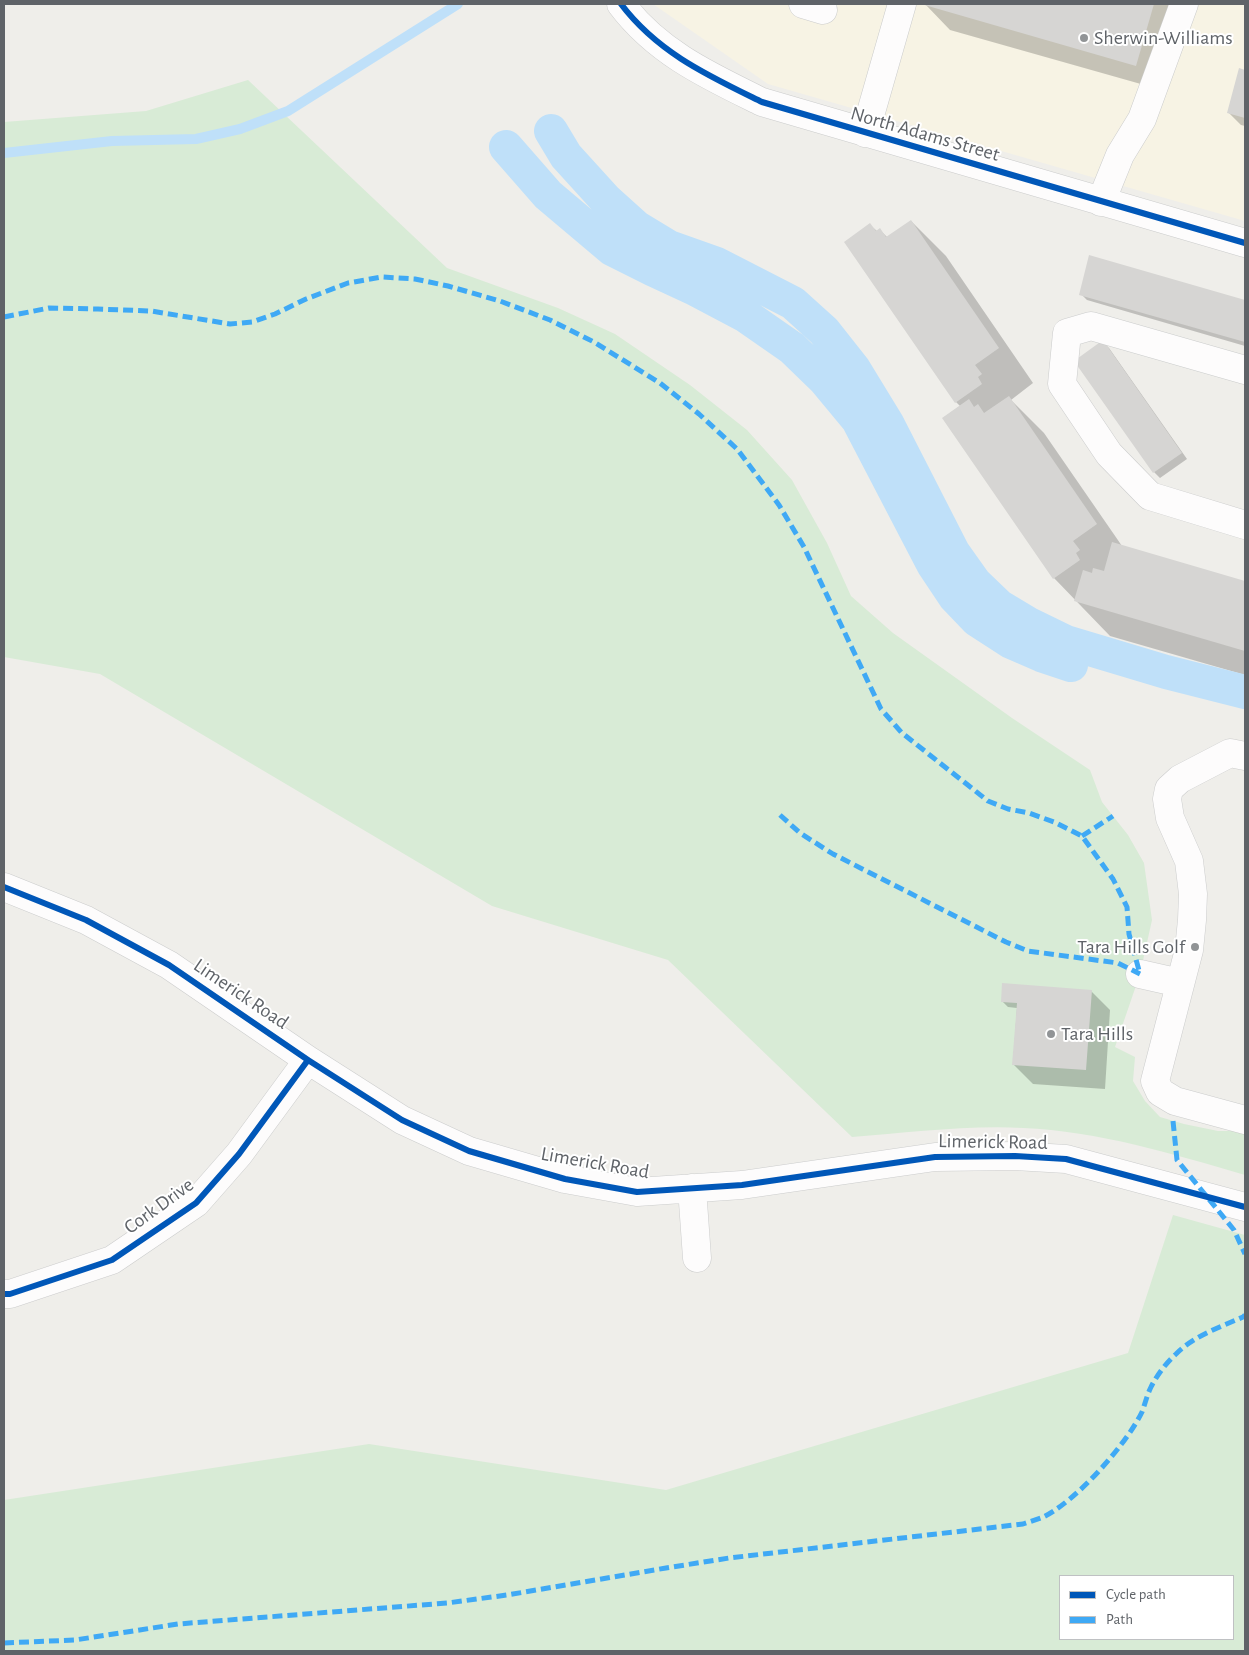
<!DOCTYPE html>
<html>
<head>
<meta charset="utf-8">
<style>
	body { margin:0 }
	#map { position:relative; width:1249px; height:1655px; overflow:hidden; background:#efeeea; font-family:"Alegreya Sans",sans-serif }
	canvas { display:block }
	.frame { position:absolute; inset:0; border:5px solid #5f6368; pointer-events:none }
	.legend { position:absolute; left:1059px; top:1575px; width:175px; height:65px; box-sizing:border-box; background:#fff; border:1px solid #bfc1c3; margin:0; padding:6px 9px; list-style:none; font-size:15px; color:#5f6368 }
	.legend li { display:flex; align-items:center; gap:10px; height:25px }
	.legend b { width:25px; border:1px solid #bfc1c3 }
</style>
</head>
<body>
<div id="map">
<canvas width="1249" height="1655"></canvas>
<div class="frame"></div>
<ul class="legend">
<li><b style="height:6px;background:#0057b8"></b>Cycle path</li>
<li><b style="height:6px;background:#3fa9f5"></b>Path</li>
</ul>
</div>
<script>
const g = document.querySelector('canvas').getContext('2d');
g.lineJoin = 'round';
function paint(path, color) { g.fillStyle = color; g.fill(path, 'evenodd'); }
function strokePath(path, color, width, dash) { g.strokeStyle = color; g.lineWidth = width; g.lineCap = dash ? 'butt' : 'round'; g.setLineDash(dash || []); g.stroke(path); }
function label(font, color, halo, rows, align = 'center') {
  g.font = font + ' "Alegreya Sans",sans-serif'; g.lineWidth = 4; g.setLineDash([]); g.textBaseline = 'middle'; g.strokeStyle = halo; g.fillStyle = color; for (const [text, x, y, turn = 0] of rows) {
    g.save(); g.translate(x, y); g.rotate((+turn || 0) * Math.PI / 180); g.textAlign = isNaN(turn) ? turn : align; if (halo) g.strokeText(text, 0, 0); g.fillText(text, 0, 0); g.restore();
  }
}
paint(new Path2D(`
	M 653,4 L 1245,4 L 1245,221 L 768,84 Z`), '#f7f3e4');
paint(new Path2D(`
	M 248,80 L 447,268 L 558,308 L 615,334 L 690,385 L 747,430 L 792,480 L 827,543 L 851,596 L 893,633 L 1012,718 L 1090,770 L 1102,802 L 1128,835 L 1144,863 L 1152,920 L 1140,974 L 1115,1047 L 1135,1057 L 1133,1081 L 1145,1101 L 1160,1117 L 1184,1124 L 1218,1131 L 1245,1131 L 1245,1175 C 1173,1154 1098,1131 1023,1128 C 967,1125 907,1133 852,1137 L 668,960 L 492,906 L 100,674 L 4,657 L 4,122 L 146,111 Z
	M 1173,1215 L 1245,1235 L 1245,1651 L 4,1651 L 4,1500 L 369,1444 L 666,1490 L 1128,1353 ZM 1060,1576 L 1233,1576 L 1233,1639 L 1060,1639 Z`), '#d8ebd6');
paint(new Path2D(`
	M 925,4 L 1186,4 L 1162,90 L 950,30 Z
	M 1240,70 L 1245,71 L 1245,126 L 1241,125 L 1228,112 Z
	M 911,221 L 946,256 L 1033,383 L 1011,400 L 1044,433 L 1122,546 L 1245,582 L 1245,675 L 1110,636 L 1054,578 L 943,418 L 960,406 L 956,402 L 870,225 L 877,231 L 880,230 L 888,238 Z
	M 1090,257 L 1245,301 L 1245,346 L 1087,300 L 1081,294 Z
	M 1103,342 L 1109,348 L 1187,459 L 1160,478 L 1154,472 Z
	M 1091,991 L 1110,1010 L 1105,1089 L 1033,1084 L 1013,1064 L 1017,1008 L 1008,1007 L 1002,1001 Z`), '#0003');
strokePath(new Path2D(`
	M 4,153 L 112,141 L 196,139 L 240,129 L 288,111 L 458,4`), '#bfe0f9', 10);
strokePath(new Path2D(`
	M 551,131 L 566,156 L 606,200 L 636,227 L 669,247 L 717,264 L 793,303 L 824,331 L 854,369 L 887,423 L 953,552 L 975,583 L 999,606 L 1029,624 L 1066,642 L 1166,672 L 1245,692
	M 506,147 L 548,195 L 612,249 L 652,269 L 693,288 L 746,316 L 792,348 L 824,379 L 858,420 L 933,564 L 955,597 L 977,620 L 1011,642 L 1041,655 L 1071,665`), '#bfe0f9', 34);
paint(new Path2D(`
	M 921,4 L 1154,4 L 1136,66 Z
	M 1239,68 L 1245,70 L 1245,118 L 1227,113 Z
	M 911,220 L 999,348 L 975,365 L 982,374 L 978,377 L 982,384 L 955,403 L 844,242 L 870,223 L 876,231 L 880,228 L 886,237 Z
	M 1089,255 L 1245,300 L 1245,342 L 1079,295 Z
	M 1103,340 L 1182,453 L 1153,473 L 1074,361 Z
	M 1009,396 L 1097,524 L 1073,541 L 1080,550 L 1076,553 L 1080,560 L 1053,579 L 942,418 L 969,399 L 974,407 L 978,404 L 984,413 Z
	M 1112,542 L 1245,581 L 1245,651 L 1074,601 L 1083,570 L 1092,573 L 1093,568 L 1104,571 Z
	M 1002,983 L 1092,990 L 1086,1070 L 1012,1065 L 1017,1003 L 1001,1002 Z`), '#d6d5d3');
const minor = new Path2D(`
	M 621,4 C 658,53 709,76 762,102 L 1245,243
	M 803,4 L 823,10
	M 865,133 L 902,4
	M 1101,202 L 1120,155 L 1142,119 L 1184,4
	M 1245,370 L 1091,326 L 1067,333 L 1062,384 L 1109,454 L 1150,496 L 1245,525
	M 1245,756 L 1230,753 L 1180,779 L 1169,789 L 1167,799 L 1170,818 L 1189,861 L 1193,894 L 1192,920 L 1189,950 L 1155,1081 L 1160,1092 L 1175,1101 L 1245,1120
	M 4,887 L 86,920 L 169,965 L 308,1060 L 402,1120 L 469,1151 L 565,1179 L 637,1192 L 742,1185 L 935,1157 L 1015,1156 L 1066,1159 L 1245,1207
	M 1140,974 L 1180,983
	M 692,1188 L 697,1258
	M 4,1294 L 10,1294 L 112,1260 L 196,1203 L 239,1154 L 308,1060`);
strokePath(minor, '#cbcccc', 29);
strokePath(minor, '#fdfcfc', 28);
strokePath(new Path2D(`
	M 4,317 L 49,308 L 98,309 L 151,311 L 230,324 L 252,322 L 275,314 L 306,299 L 348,283 L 382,277 L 415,279 L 448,286 L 500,301 L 550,320 L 594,342 L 660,383 L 699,414 L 737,449 L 779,505 L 804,547 L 881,709 L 902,733 L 988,801 L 1008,809 L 1029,813 L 1054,822 L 1082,836 L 1113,879 L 1127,907 L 1129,934 L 1140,974
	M 780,815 L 800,833 L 833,854 L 1006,942 L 1028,951 L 1118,963 L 1140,974
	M 1082,836 L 1113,816
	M 1173,1121 L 1177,1160 L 1234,1230 L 1245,1254
	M 4,1643 L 75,1640 L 178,1624 L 447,1603 L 507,1595 L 666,1568 L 729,1558 L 1023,1524 C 1029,1522 1035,1520 1041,1518 C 1075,1503 1126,1445 1142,1412 C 1145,1404 1147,1395 1151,1387 C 1157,1375 1166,1363 1176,1354 C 1194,1336 1220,1327 1243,1317 L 1245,1315`), '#3fa9f5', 5, [10, 5]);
strokePath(new Path2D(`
	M 621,4 C 658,53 709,76 762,102 L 1245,243
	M 4,887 L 86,920 L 169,965 L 308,1060 L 402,1120 L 469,1151 L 565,1179 L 637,1192 L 742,1185 L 935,1157 L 1015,1156 L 1066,1159 L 1245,1207
	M 4,1294 L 10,1294 L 112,1260 L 196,1203 L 239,1154 L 308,1060`), '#0057b8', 6);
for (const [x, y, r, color] of [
	[1084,38,5,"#919496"],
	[1195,947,5,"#919496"],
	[1051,1034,5,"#919496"]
]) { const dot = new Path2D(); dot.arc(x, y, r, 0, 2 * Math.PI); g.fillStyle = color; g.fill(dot); strokePath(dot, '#fff', 2); }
label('20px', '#5f6368', '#fff', [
	["Sherwin-Williams",1094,38],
	["Tara Hills Golf",1185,947,"right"],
	["Tara Hills",1061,1034]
], 'left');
label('20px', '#5f6368', '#fff', [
	["North Adams Street",925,134,16],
	["Limerick Road",241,994,34],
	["Limerick Road",993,1142,1],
	["Limerick Road",595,1163,10],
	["Cork Drive",159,1206,-36]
]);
</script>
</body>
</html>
